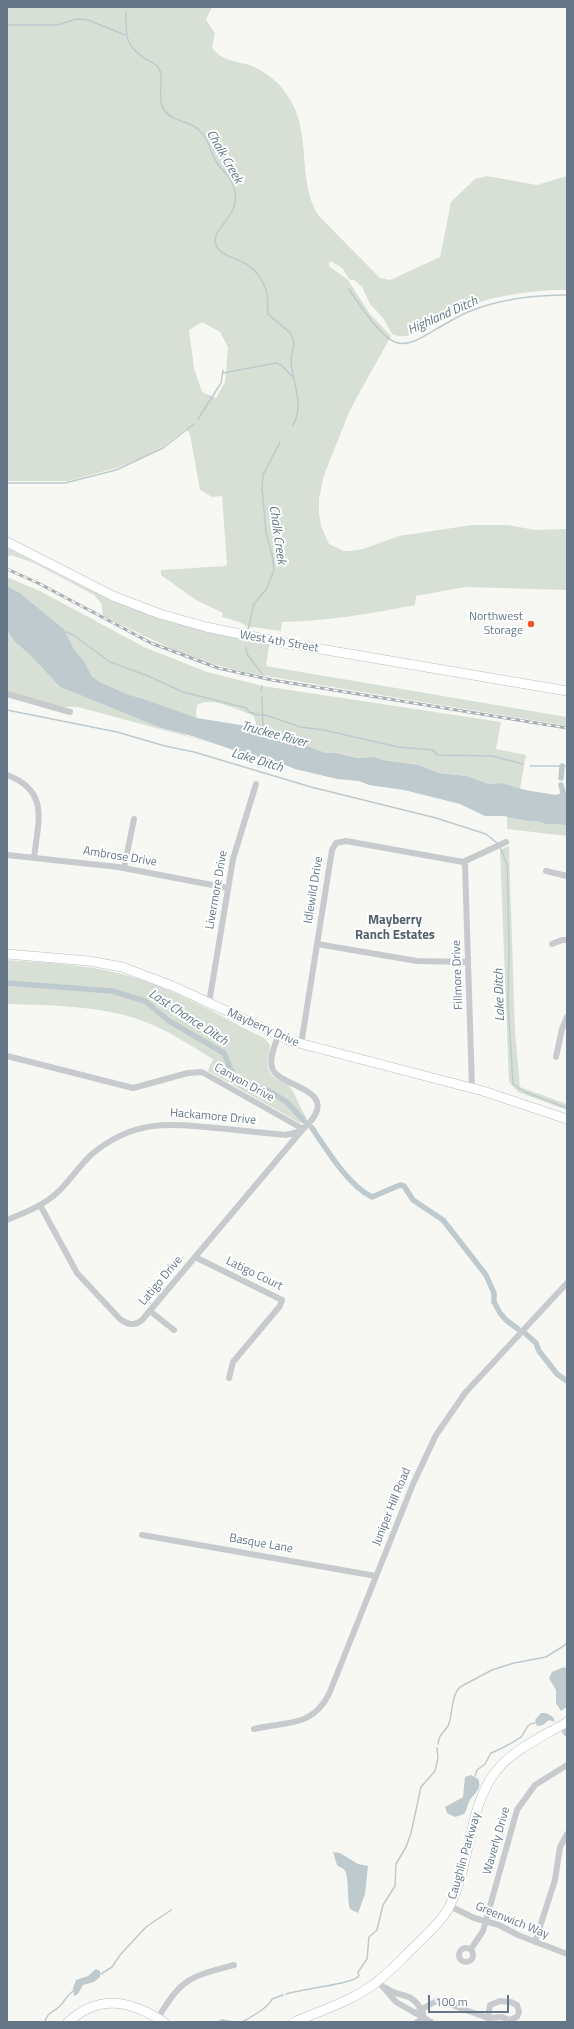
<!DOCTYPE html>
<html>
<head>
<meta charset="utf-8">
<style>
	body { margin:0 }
	#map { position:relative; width:574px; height:2029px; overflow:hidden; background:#f7f8f4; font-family:"Titillium Web",sans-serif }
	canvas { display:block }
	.frame { position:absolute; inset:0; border:8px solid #657787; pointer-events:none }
	.scale { position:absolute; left:428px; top:1995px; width:81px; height:18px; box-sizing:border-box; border:2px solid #657787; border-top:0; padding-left:5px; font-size:12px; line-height:14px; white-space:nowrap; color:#657787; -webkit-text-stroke:3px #fff; paint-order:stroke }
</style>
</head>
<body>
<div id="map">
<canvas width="574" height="2029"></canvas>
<div class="frame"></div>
<div class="scale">100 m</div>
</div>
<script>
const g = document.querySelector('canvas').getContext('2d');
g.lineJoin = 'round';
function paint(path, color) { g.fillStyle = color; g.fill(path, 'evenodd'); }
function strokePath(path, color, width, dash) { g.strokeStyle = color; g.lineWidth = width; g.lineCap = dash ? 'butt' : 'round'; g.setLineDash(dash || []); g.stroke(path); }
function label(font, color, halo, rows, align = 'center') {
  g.font = font + ' "Titillium Web",sans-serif'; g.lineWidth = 4; g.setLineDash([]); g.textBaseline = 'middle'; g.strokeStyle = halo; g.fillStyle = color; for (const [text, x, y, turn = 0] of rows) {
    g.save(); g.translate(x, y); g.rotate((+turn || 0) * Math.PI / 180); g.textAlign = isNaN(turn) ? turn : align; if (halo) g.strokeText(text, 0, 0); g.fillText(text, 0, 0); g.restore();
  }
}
paint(new Path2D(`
	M 7,7 L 212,7 L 206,20 L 215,33 L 212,47 C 220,61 238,61 252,66 C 266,72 279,82 287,95 C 313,130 296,179 318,215 L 380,278 L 390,280 L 440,257 L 451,202 L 475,179 L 487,176 L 537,185 L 567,176 L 567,290 C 540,289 491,296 467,306 C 450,313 434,324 418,333 C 409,336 401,338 392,334 L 383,318 L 370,304 L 362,287 L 354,280 L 350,280 L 342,268 L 332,262 L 329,262 L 329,266 L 348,280 L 370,314 L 391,336 L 350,410 L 324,475 L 319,499 L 319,512 L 321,526 L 329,544 L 344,551 L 350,551 L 363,549 L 399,536 L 472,525 L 508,525 L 535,530 L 567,529 L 567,590 L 465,587 L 416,596 L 415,605 C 370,614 328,621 282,622 L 281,631 L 252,627 L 250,628 L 239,622 L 222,617 L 223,613 L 196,600 L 161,575 L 161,570 L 225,566 L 227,564 L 222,496 L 212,497 L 200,490 L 190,434 L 186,429 L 164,446 L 143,457 L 116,468 L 68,481 L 7,481 ZM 202,322 L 220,332 L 228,347 L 225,382 L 216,398 L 202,392 L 194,368 L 189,330 Z
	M 7,548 C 49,569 90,592 134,609 C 178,625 223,636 269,645 L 266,666 L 567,717 L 567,726 L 248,673 L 213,664 L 176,651 L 103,616 L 101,603 L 94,595 L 36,564 L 11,555 L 7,557 Z
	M 7,577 L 40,591 L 144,647 L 207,672 L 263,686 L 501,722 L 496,749 L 526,755 L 520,789 L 502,783 L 489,784 L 467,776 L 439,773 L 419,765 L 383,760 L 374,757 L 358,758 L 335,753 L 326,753 L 291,740 L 272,737 L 267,731 L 254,727 L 256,723 L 254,717 L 250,714 C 235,709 211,696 197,705 L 196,712 L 197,718 L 141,698 L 129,695 L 100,682 L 92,676 L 84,661 L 74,649 L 64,629 L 20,593 L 7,586 Z
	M 7,630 L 14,641 L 30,655 L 60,687 L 161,728 L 215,744 L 78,707 L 57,707 L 7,691 Z
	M 507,816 L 527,821 L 536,821 L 546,824 L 567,825 L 567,836 L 507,829 Z
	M 509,846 L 515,1031 L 520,1087 L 567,1104 L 567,1110 L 518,1092 L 509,1082 L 500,850 Z
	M 7,960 C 45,963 85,964 122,974 C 172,987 218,1015 264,1038 L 270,1045 C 270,1052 267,1059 268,1067 C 270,1081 287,1080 292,1090 C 298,1100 300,1109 307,1118 L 305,1121 L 300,1123 L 208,1071 L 213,1059 C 190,1045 166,1029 140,1020 C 102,1006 48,1005 7,1004 Z`), '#d8e0d5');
paint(new Path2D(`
	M 7,586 L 20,593 L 64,629 L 74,649 L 84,661 L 92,676 L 100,682 L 129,695 L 141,698 L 197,718 L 259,728 L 267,731 L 272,737 L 291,740 L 326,753 L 335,753 L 358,758 L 374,757 L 383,760 L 419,765 L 439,773 L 467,776 L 489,784 L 502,783 L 525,790 L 556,795 L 562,793 L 564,796 L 567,795 L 567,825 L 546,824 L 536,821 L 527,821 L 504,816 L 485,816 L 460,804 L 404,790 L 369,785 L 359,781 L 337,779 L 295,769 L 273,760 L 248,755 L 192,736 L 161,728 L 60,687 L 30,655 L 14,641 L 7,630 Z
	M 564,1667 L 567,1669 L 567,1707 L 561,1711 L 556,1703 L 556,1690 L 549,1678 L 552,1672 Z
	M 541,1713 L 546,1713 L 553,1717 L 555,1722 L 549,1720 L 543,1725 L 537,1726 L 535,1720 Z
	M 471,1775 L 478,1779 C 483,1790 473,1793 469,1802 C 467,1806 467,1810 464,1814 L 455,1817 L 447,1813 L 445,1807 L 463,1797 L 465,1777 Z
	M 333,1852 L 340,1853 L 358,1864 L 368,1866 L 365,1894 L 358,1913 L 350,1909 C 347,1900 349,1877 345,1871 C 344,1868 339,1867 337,1865 Z
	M 96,1969 L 100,1971 L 100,1977 L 94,1982 L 83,1985 L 78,1994 L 74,1996 L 73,1988 L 76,1980 L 88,1976 Z`), '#becace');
strokePath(new Path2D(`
	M 126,12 C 126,36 124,44 145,59 C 149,61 154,62 158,67 C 166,77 156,96 163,108 C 171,122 187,120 198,129 C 209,138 210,152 217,163 C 222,170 228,175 232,182 C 247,215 209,227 216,245 C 220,256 237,258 246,264 C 255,269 263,280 266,290 C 269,297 267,306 268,314 C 272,318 289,331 291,334 C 297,346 291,350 291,361 C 292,381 305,406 293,425
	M 7,25 L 57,25 L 77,19 L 88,20 L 125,35
	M 349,289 C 358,303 382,340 398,343 C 412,346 427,334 438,328 C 449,322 461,314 473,310 C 502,299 536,295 567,295
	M 223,373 L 276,363 L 281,365 L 294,378
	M 198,419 L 221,383 L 223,370
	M 7,483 L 65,483 L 116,470 L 163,448 L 194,424
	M 248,629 L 254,604 L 267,588 L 274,570 L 272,554 L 266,533 L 262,487 L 263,475 L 280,442
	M 66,632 L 75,636 L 110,662 L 148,676 L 183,692 L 246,708 L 249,712 L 259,715 L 266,715 L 300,727 L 324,730 L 398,747 L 433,750 L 437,755 L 492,756 L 523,764
	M 246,647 L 247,654 L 263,675
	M 261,691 L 262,686
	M 262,697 L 263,729
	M 7,710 L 117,732 L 165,746 L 194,752 L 311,787 L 436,818 L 486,834 L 497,843
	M 530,766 L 567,766
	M 500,847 L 507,864 L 509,945 L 508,1004 L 513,1084 L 525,1092 L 567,1108
	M 438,1744 C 440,1732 443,1734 448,1726 C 453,1717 450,1697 460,1687 L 492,1670 L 514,1663 L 546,1657 L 565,1645 L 567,1642
	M 475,1776 L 477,1770 L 485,1764 L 491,1753 C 497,1751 518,1740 522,1736 C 526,1730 527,1723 535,1723
	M 101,1974 L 112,1967 L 120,1955 L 146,1927 L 171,1910
	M 286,1994 C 300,1989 353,1984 359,1976 L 358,1972 L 367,1959 L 369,1937 L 377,1930 L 383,1905 L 395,1886 L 396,1864 L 406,1847 L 411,1833 L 421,1787 L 435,1771 L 438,1758 L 437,1748
	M 45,2022 C 47,2012 54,2012 60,2006 C 65,2001 66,1996 73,1991
	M 218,2022 L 222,2020 L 234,2022
	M 242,2022 C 250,2018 269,2007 272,1999 L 283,1995`), '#becace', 1.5);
strokePath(new Path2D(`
	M 561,778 L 562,766
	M 561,785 L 567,807
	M 7,983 L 112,991 L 145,1001 L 169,1021 L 224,1053 L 231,1070 L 240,1083 L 245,1087 L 265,1089 L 271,1092 L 288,1103 L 304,1121
	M 312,1128 C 327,1150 348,1185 372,1197 L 400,1185 L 404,1186 L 413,1200 L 443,1220 L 486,1275 L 494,1293 L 494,1302 L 500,1313 L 506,1320 L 518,1329
	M 526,1334 L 536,1343 L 539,1351 L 557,1374 L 567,1381`), '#becace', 5.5);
const secondary = new Path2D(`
	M 7,542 L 113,596 L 160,614 L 206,627 L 279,642 L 567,691
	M 7,954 L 89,961 L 122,967 L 175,987 L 291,1041 L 483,1091 L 567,1119
	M 68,2022 C 100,1993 131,2001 164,2022
	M 294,2022 C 322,2010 355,2000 378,1981 C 392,1970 403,1957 416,1945 C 427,1934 440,1923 448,1909 C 471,1869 467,1806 497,1770 C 515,1748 544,1736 567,1722`);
strokePath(secondary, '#b9bec3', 10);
strokePath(new Path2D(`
	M 7,694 L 70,712
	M 7,775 C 50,791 38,821 34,858
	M 7,855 L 118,867 L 228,888
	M 463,862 L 465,865 L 472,1088
	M 124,868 L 134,819
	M 546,871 L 567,876
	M 317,944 L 417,961 L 468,962
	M 552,944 L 562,940 L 567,940
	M 209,1003 L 233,859 L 256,784
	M 301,1045 L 332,850 L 336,843 L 346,841 L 463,862 L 506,842
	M 7,1056 L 133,1088 L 188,1073 L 202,1072 L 303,1129 C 346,1090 282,1088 273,1070 C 268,1060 275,1046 278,1036
	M 556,1057 L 562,1029 L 567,1017
	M 40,1205 L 77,1273 L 120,1319 C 127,1324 134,1327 142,1320 L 303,1129
	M 7,1220 C 26,1212 45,1205 60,1190 C 71,1179 80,1165 92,1154 C 133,1120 167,1123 216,1128 C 239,1130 262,1133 286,1135 L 298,1132
	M 195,1257 L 282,1300 L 280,1306 L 233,1362 L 229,1378
	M 150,1311 L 174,1330
	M 142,1535 L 376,1576
	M 561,1725 L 567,1734
	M 254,1729 C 286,1721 312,1728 329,1694 L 413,1484 L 436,1435 L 465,1393 L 567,1283
	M 450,1906 L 474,1918 L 499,1925 L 518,1935 L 567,1954
	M 535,1942 L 555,1880 L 560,1847 L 567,1834
	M459 1955a7 7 0 1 1 14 0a7 7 0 1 1-14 0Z
	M 471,1949 L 483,1931 L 517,1810 L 535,1785 L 567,1765
	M 378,1981 L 396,2002 L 431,2022
	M 386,1988 C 401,1999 412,1990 423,2013
	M 500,2001 L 511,2002 L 517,2005 L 519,2012 L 517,2017 L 509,2020 L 502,2017 L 488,2018 L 490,2005 Z
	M 415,2013 L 438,2000 L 488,2018
	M 158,2018 C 182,1978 189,1977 234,1965
	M 417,2022 L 425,2018`), '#c7cbce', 6);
strokePath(secondary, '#fff', 9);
const rail = new Path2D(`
	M 7,569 L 40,584 L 151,643 L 218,668 L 272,680 L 567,728`);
strokePath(rail, '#a7adb3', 3);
strokePath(rail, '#fff', 1.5, [4.5]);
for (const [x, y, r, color] of [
	[531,624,4,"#ed541f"]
]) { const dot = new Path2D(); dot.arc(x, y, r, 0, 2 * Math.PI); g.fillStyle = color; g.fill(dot); strokePath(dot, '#fff', 1.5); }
label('12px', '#657787', '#fff', [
	["Northwest",523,617],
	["Storage",523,631]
], 'right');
label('12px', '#657787', '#fff', [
	["West 4th Street",279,642,10],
	["Ambrose Drive",120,857,9],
	["Livermore Drive",217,890,-80],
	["Idlewild Drive",314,890,-81],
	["Fillmore Drive",458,975,-92],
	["Mayberry Drive",263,1028,24],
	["Canyon Drive",244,1083,29],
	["Hackamore Drive",213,1117,5],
	["Latigo Court",254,1274,26],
	["Latigo Drive",161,1281,-50],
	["Juniper Hill Road",392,1507,-68],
	["Basque Lane",261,1544,10],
	["Waverly Drive",497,1841,-74],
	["Caughlin Parkway",465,1856,-74],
	["Greenwich Way",512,1921,22]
]);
label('italic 13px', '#607983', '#fff', [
	["Chalk Creek",224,157,60],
	["Highland Ditch",443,316,-24],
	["Chalk Creek",277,535,82],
	["Truckee River",274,735,15],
	["Lake Ditch",257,761,17],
	["Lake Ditch",500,995,-92],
	["Last Chance Ditch",188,1018,33]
]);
label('bold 13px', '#53606c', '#fff', [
	["Mayberry",395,921],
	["Ranch Estates",395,936]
]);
</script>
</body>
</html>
